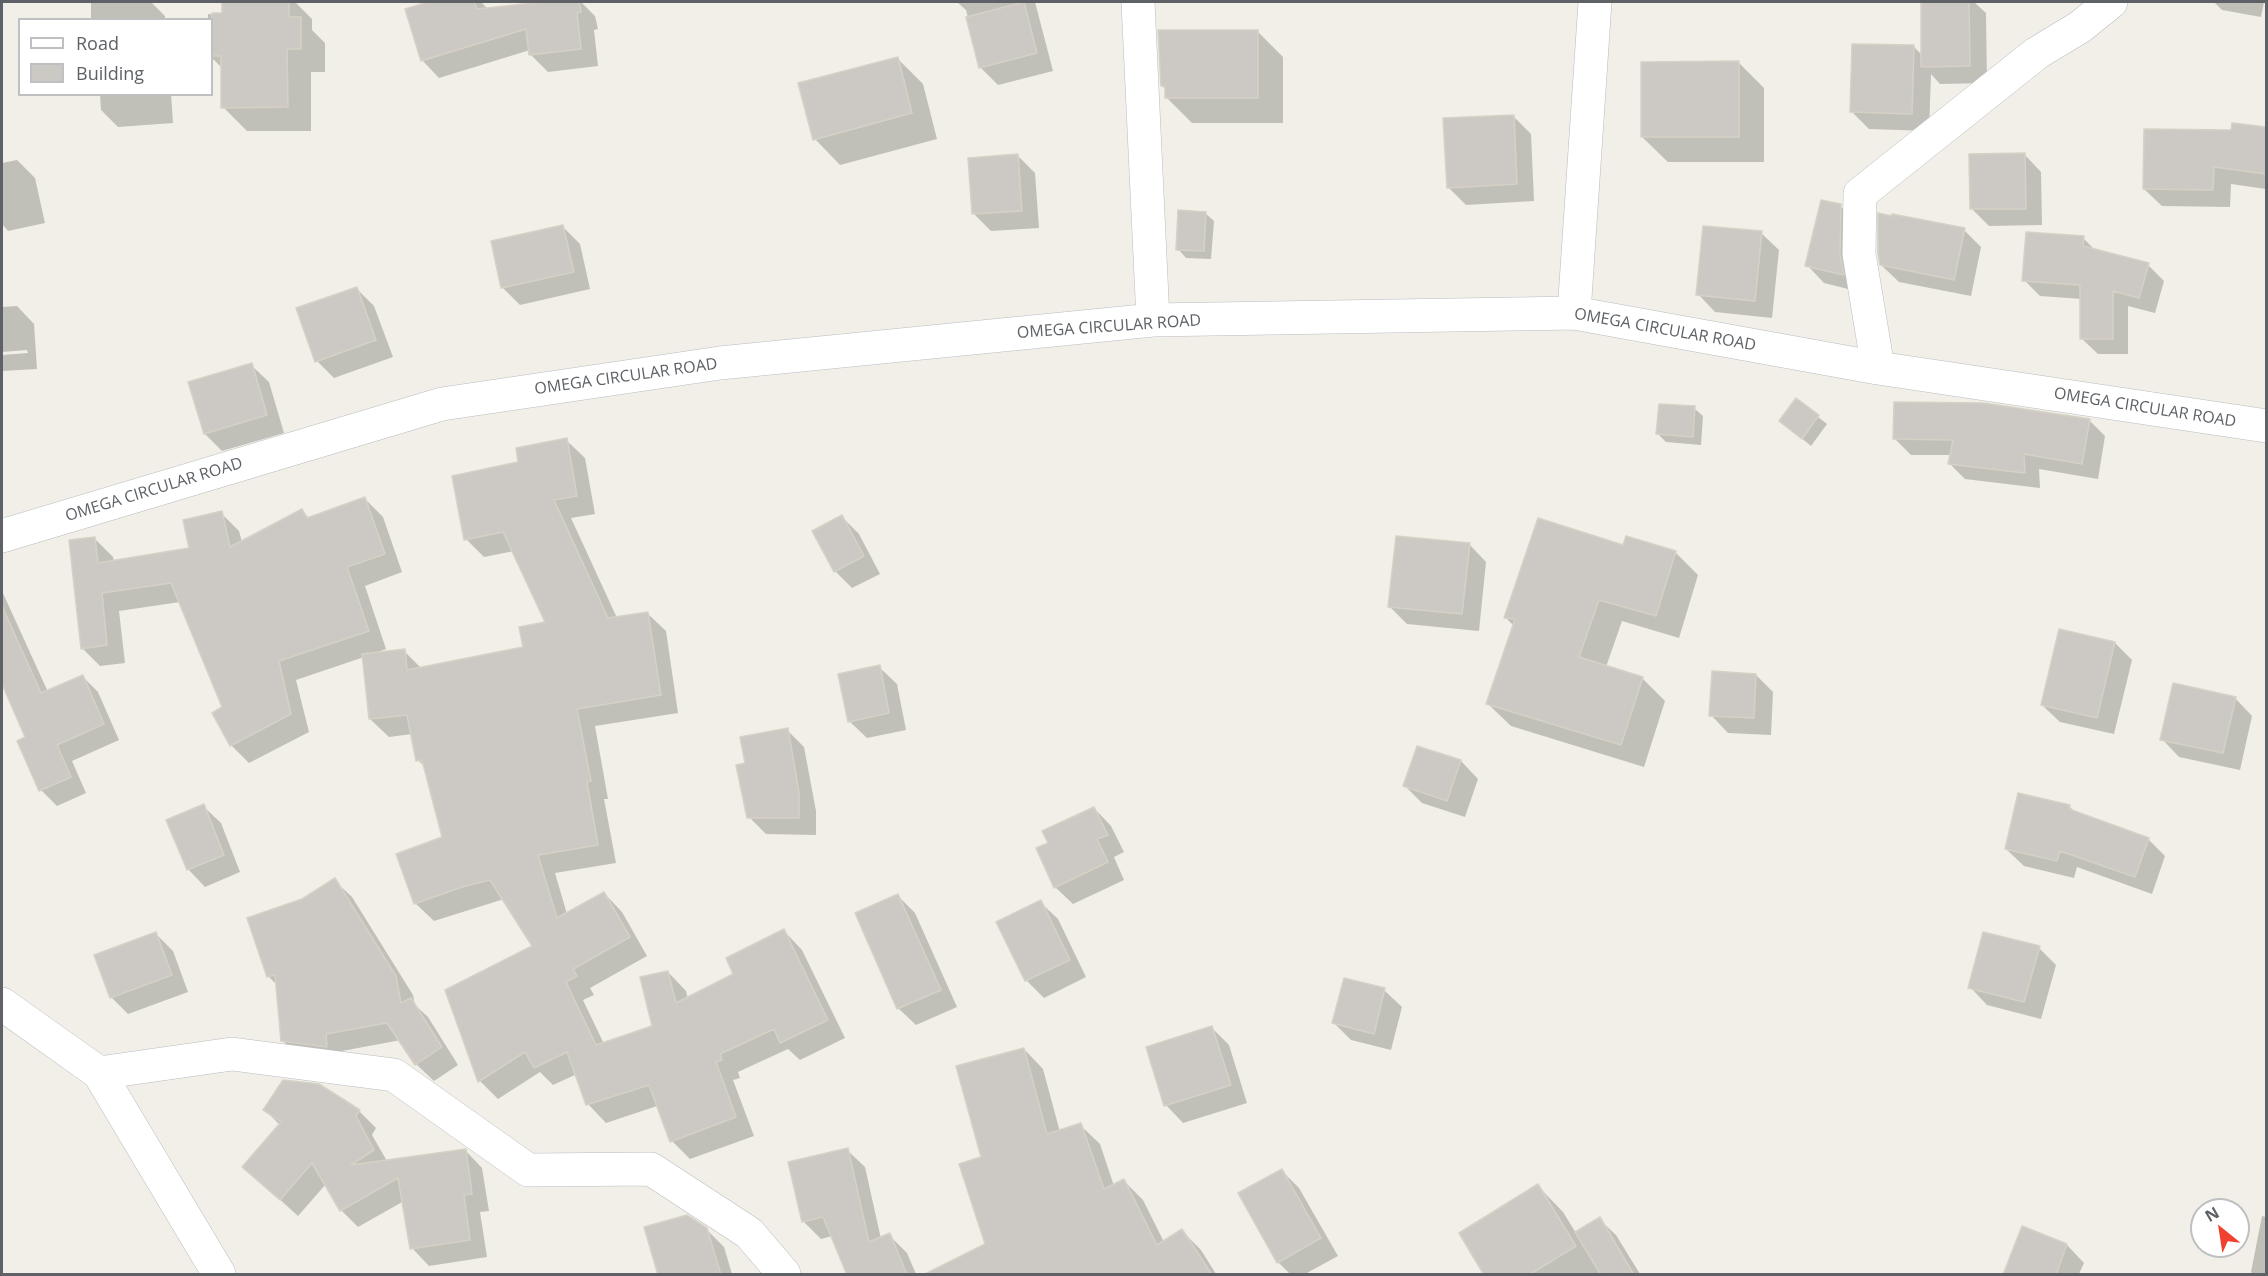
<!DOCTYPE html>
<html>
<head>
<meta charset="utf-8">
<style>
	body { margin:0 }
	#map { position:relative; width:2268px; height:1276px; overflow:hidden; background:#f1efe7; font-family:"Open Sans",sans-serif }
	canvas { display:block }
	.frame { position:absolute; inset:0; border:3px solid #5e6267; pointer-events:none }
	.legend { position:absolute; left:18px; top:18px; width:195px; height:78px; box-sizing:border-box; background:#fff; border:2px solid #bfc0c2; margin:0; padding:8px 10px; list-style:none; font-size:18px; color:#5e6267 }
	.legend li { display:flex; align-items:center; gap:12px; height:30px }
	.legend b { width:30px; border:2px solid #bfc0c2 }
	.north { position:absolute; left:2190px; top:1198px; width:60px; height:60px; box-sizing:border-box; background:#fff; border:2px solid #bfc0c2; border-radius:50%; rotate:330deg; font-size:16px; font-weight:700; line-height:24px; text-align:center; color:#5e6267 }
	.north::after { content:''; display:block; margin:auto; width:21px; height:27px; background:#ee412f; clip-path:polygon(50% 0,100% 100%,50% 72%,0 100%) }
</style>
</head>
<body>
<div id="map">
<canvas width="2268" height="1276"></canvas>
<div class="frame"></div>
<ul class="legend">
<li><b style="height:8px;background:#fff"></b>Road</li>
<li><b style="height:16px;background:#ccc9c4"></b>Building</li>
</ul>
<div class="north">N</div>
</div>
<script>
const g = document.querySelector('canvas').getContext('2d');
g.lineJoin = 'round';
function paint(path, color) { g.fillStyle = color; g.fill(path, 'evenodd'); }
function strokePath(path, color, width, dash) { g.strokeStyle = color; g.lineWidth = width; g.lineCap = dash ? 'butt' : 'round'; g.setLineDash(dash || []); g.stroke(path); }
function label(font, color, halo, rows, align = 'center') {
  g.font = font + ' "Open Sans",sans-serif'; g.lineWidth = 6; g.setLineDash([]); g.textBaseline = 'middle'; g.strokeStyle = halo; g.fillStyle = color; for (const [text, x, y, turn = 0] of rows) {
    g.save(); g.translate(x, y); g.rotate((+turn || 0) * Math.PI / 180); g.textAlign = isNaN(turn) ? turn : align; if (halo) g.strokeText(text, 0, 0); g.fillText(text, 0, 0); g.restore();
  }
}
paint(new Path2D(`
	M 91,2 L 151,2 L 165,16 L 165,20 L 91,20 Z
	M 224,2 L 295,2 L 312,19 L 312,30 L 325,43 L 325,72 L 311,72 L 311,131 L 247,131 L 223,107 L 223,69 L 212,58 L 212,20 L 208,20 L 208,14 L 224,15 Z
	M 434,2 L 481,2 L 488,9 L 555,2 L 581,2 L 595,16 L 598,29 L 594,30 L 598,66 L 548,72 L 531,55 L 530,50 L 439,78 L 422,60 L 407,10 Z
	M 957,2 L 1035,2 L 1053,71 L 998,85 L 981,68 L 966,10 Z
	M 1922,2 L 1974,2 L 1986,13 L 1987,83 L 1940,84 L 1931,74 L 1929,131 L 1869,129 L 1852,112 L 1914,47 L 1923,56 Z
	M 2214,2 L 2264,2 L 2261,17 L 2222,10 Z
	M 1258,32 L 1283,57 L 1283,123 L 1192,123 L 1167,98 L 1167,90 L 1162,86 Z
	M 897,58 L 923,84 L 937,139 L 840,165 L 815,139 Z
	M 1739,63 L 1764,88 L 1764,162 L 1668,162 L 1642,137 Z
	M 100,94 L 171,94 L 173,123 L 118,127 L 101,110 Z
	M 1513,116 L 1531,134 L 1534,201 L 1466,205 L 1448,187 Z
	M 2234,124 L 2266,129 L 2266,189 L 2231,184 L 2230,207 L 2162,206 L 2144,189 L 2233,132 Z
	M 2024,154 L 2041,172 L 2042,225 L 1989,226 L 1972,209 Z
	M 1018,156 L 1035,173 L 1039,228 L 991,231 L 974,214 Z
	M 17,160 L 35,178 L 45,223 L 8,231 L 2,224 L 2,163 Z
	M 1840,206 L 1858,223 L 1860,292 L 1824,283 L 1807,265 Z
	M 1205,213 L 1214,221 L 1211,259 L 1186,258 L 1178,249 Z
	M 563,227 L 580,244 L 590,289 L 520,305 L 503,288 Z
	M 1964,230 L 1981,247 L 1971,296 L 1899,282 L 1881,265 Z
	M 1761,233 L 1779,250 L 1772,318 L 1715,312 L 1698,294 Z
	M 2083,238 L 2096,251 L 2148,265 L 2164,281 L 2155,313 L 2128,306 L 2128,354 L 2098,354 L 2082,339 L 2082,299 L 2040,296 L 2024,280 Z
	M 357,289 L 374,306 L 393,357 L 334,378 L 317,361 Z
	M 17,306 L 34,324 L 37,369 L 2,371 L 2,355 L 28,353 L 27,350 L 2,352 L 2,307 Z
	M 251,365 L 269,382 L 284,433 L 222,451 L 205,434 Z
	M 1796,400 L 1827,424 L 1811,446 L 1781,421 Z
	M 1694,408 L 1703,416 L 1701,445 L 1666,442 L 1658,434 Z
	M 2089,420 L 2105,436 L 2098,479 L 2039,469 L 2040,488 L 1965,479 L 1949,463 L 1951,455 L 1911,455 L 1895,439 Z
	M 566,440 L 585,458 L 595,514 L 571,518 L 617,618 L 647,613 L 666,631 L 678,713 L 595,726 L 608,799 L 604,799 L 616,863 L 555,873 L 567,914 L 604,893 L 622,912 L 647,956 L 590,988 L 594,995 L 583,1000 L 604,1044 L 653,1027 L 668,972 L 686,991 L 688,999 L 735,974 L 784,931 L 802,950 L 845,1038 L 800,1060 L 788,1049 L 738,1072 L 740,1078 L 733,1080 L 754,1136 L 690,1159 L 672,1141 L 657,1106 L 606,1123 L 588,1104 L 577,1074 L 553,1085 L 540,1072 L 498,1099 L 480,1081 L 447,990 L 534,946 L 504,899 L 434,921 L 415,903 L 444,838 L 426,768 L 418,760 L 412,734 L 389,737 L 370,719 L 364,657 L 296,680 L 309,732 L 249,763 L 231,745 L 224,708 L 180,602 L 119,611 L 125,663 L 100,666 L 82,648 L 95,539 L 113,557 L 114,562 L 191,549 L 221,513 L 239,531 L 242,542 L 302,511 L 310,519 L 365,499 L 383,517 L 402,572 L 365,586 L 386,649 L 375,653 L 404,651 L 422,669 L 525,648 L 547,623 L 514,551 L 484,557 L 466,539 L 520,463 Z
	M 842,517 L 859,534 L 880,574 L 852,588 L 835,571 Z
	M 1469,544 L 1486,562 L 1479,631 L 1407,624 L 1390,607 Z
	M 1624,547 L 1675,552 L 1698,575 L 1679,638 L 1622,621 L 1606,667 L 1643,679 L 1665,701 L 1644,767 L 1511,726 L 1488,704 L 1514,626 L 1506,618 Z
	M 2,591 L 48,692 L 82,676 L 98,692 L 119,740 L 72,761 L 86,793 L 57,806 L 41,790 L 27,738 L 2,680 Z
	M 2115,643 L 2132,660 L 2114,734 L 2060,722 L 2042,705 Z
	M 879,667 L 897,684 L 906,730 L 867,738 L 849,721 Z
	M 1756,675 L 1773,692 L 1771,735 L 1728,733 L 1711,715 Z
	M 2235,698 L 2252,716 L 2240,770 L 2179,757 L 2162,739 Z
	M 787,730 L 804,747 L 816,811 L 816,835 L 766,834 L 749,817 L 746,764 Z
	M 1418,747 L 1461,761 L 1478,779 L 1465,817 L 1422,803 L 1405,786 Z
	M 203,806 L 221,823 L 240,872 L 205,887 L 188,869 Z
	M 2069,806 L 2077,814 L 2148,839 L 2165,856 L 2152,894 L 2077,867 L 2074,878 L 2024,866 L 2006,849 Z
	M 1094,808 L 1111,826 L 1124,852 L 1114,857 L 1124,880 L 1073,904 L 1055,887 L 1050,843 Z
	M 334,880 L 352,897 L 413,995 L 415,1005 L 428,1017 L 458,1065 L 434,1081 L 416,1064 L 401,1040 L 342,1051 L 344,1064 L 300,1058 L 283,1041 L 278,986 L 268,976 L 303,900 Z
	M 898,896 L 915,913 L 957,1007 L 916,1025 L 898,1008 Z
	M 1040,902 L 1058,919 L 1086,977 L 1044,998 L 1026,980 L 998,922 Z
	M 156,934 L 173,951 L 188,992 L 128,1014 L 111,997 Z
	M 2039,948 L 2056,965 L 2041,1019 L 1987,1005 L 1970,987 Z
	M 1384,990 L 1402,1007 L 1391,1050 L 1351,1040 L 1334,1023 Z
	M 1212,1028 L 1229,1045 L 1247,1103 L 1183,1123 L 1166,1105 Z
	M 1024,1049 L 1043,1069 L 1060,1132 L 1080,1125 L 1100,1144 L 1114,1186 L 1124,1181 L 1143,1200 L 1164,1242 L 1182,1231 L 1201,1250 L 1216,1274 L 927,1274 L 987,1245 L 982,1158 Z
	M 265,1110 L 359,1111 L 376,1128 L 372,1135 L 387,1161 L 465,1150 L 482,1168 L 489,1211 L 480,1212 L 487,1257 L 429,1266 L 412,1248 L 404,1201 L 358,1227 L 341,1210 L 326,1184 L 298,1216 L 244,1167 L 280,1125 Z
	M 847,1150 L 865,1167 L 881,1239 L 889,1235 L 907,1253 L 916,1274 L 848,1274 L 832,1236 L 821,1239 L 803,1221 Z
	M 1281,1170 L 1299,1188 L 1338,1256 L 1305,1274 L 1290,1274 L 1278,1262 L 1240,1194 Z
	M 1538,1186 L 1563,1212 L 1576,1233 L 1599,1219 L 1616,1235 L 1640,1274 L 1603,1274 L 1601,1272 L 1597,1274 L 1486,1274 Z
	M 2262,1216 L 2266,1217 L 2266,1274 L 2253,1274 L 2251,1272 Z
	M 706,1229 L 724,1247 L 732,1274 L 660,1274 Z
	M 2067,1245 L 2084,1263 L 2079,1274 L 2011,1274 Z`), '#0003');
const building = new Path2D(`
	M 222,2 L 289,2 L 289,17 L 301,17 L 301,49 L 287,49 L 288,107 L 221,108 L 221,56 L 212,56 L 212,13 L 222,13 Z
	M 428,2 L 474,2 L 477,9 L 542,2 L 579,2 L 581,12 L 577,13 L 581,49 L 529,55 L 526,29 L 421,61 L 405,9 Z
	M 1024,2 L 1037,53 L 979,68 L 966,17 Z
	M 1921,2 L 1969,2 L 1970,66 L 1921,67 Z
	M 1158,30 L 1258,30 L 1258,98 L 1165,98 L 1165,86 L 1161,86 Z
	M 1852,44 L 1914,45 L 1912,114 L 1850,112 Z
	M 898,57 L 912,113 L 813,140 L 798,83 Z
	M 1739,61 L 1739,137 L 1641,137 L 1641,62 Z
	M 1514,115 L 1517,184 L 1447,188 L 1443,118 Z
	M 2232,123 L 2266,127 L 2266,174 L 2214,167 L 2213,190 L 2143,189 L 2144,129 L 2231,130 Z
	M 2025,153 L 2026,209 L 1970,209 L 1969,154 Z
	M 1018,154 L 1022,211 L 972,214 L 968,158 Z
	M 1821,200 L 1841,204 L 1840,254 L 1844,275 L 1805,266 Z
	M 1178,210 L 1206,212 L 1204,251 L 1176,250 Z
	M 1878,213 L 1892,216 L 1892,214 L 1965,228 L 1954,280 L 1880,265 L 1878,253 Z
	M 563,225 L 574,272 L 501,288 L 491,241 Z
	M 1703,226 L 1762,231 L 1755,301 L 1696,295 Z
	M 2026,232 L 2084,236 L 2083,246 L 2149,263 L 2139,298 L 2113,291 L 2113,339 L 2080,339 L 2080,285 L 2022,281 Z
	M 357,287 L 376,340 L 315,362 L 296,308 Z
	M 252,363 L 267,415 L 204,434 L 188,382 Z
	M 1796,398 L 1819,415 L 1802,439 L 1779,421 Z
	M 1894,402 L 1984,403 L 2090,419 L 2082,464 L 2024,454 L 2025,473 L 1948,464 L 1953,440 L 1893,439 Z
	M 1659,404 L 1695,406 L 1693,437 L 1656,434 Z
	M 567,438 L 577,496 L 554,500 L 608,618 L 648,612 L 661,695 L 577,709 L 591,781 L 587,782 L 598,845 L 538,855 L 557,918 L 604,892 L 630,937 L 573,969 L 577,976 L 566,982 L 596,1045 L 652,1026 L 640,977 L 668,971 L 676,1003 L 733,974 L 726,958 L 784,929 L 828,1020 L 780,1043 L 774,1029 L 720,1054 L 722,1060 L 716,1062 L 736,1117 L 670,1142 L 649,1085 L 586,1105 L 567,1052 L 534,1068 L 525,1052 L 478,1082 L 445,990 L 532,946 L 490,880 L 465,886 L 414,904 L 396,854 L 442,837 L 422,760 L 416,761 L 407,715 L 369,719 L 362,654 L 405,649 L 407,670 L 523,647 L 519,627 L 545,622 L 503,532 L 464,540 L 452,476 L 518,462 L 516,448 Z
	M 365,497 L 385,554 L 347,567 L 369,631 L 279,661 L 291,714 L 230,746 L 212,713 L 222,707 L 171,583 L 102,593 L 107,645 L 81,649 L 69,540 L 95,537 L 98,563 L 189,548 L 183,520 L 222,511 L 230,547 L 302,509 L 307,518 Z
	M 842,515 L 864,556 L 834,572 L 812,531 Z
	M 1538,518 L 1623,545 L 1626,536 L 1676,551 L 1656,616 L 1599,600 L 1579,657 L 1643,677 L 1621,745 L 1486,704 L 1515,619 L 1504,618 Z
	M 1396,536 L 1470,543 L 1462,614 L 1388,607 Z
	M 2,606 L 41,693 L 83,675 L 104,724 L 57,745 L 71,777 L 39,791 L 17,741 L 25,737 L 2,684 Z
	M 2059,629 L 2115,642 L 2097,718 L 2041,705 Z
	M 880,665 L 889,713 L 848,722 L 838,674 Z
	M 1712,671 L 1756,674 L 1754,718 L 1709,716 Z
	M 2173,683 L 2236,697 L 2223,753 L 2160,740 Z
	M 788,728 L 799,793 L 799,818 L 747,818 L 736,765 L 745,763 L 740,737 Z
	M 1417,746 L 1461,760 L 1447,801 L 1403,786 Z
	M 2018,793 L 2070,805 L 2069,809 L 2149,838 L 2135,877 L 2060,851 L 2057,861 L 2005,849 Z
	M 204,804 L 224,855 L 187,870 L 166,820 Z
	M 1094,807 L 1108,835 L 1097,839 L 1108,862 L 1054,888 L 1036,848 L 1048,843 L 1042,831 Z
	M 335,878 L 396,976 L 401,1003 L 411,998 L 442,1047 L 415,1065 L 387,1023 L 326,1034 L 327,1047 L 281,1041 L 275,975 L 267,977 L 247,918 L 302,899 Z
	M 898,894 L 941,990 L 897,1009 L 855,913 Z
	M 1041,900 L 1070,960 L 1025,981 L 996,922 Z
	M 156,932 L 172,975 L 110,998 L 94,955 Z
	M 1983,932 L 2040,946 L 2024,1002 L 1968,988 Z
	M 1344,978 L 1385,988 L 1374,1034 L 1332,1023 Z
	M 1212,1026 L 1231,1085 L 1164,1106 L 1146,1047 Z
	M 1024,1048 L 1047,1134 L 1081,1123 L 1104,1189 L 1124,1179 L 1157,1245 L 1182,1229 L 1212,1275 L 923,1275 L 985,1244 L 959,1164 L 981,1157 L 956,1066 Z
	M 283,1080 L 319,1084 L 360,1110 L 356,1116 L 374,1150 L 351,1165 L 466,1149 L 472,1194 L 464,1195 L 470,1240 L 410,1249 L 398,1178 L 340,1211 L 312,1163 L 280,1200 L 242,1167 L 281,1122 L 263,1110 Z
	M 848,1148 L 869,1242 L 890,1233 L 907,1275 L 847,1275 L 823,1217 L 802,1222 L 788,1162 Z
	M 1282,1169 L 1321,1238 L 1277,1263 L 1238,1193 Z
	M 1538,1184 L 1576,1246 L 1529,1275 L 1484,1275 L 1459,1233 Z
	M 687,1215 L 707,1228 L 721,1275 L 658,1275 L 644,1227 Z
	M 1600,1217 L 1634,1275 L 1601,1275 L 1575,1232 Z
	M 2022,1226 L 2067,1244 L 2056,1275 L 2003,1275 Z`);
paint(building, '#ccc9c4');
strokePath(building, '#d6d1c5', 1.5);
const minor = new Path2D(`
	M 1138,2 L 1153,320
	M 1574,313 L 1595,2
	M 1878,368 L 1859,254 L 1860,194 L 2037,53 L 2080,27 L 2111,2
	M 2,536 L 442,404 L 720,363 L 1153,320 L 1574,313 L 1878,368 L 2266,426
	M 2,1004 L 99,1073 L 219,1274
	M 99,1073 L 232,1054 L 394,1075 L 528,1170 L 651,1169 L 749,1233 L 784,1274`);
strokePath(minor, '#b9bcc0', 34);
strokePath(minor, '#fff', 33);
label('16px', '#5e6267', '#fff', [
	["OMEGA CIRCULAR ROAD",1109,327,-4],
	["OMEGA CIRCULAR ROAD",1665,330,10],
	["OMEGA CIRCULAR ROAD",626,377,-8],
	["OMEGA CIRCULAR ROAD",2145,408,9],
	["OMEGA CIRCULAR ROAD",154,490,-17]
]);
</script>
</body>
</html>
